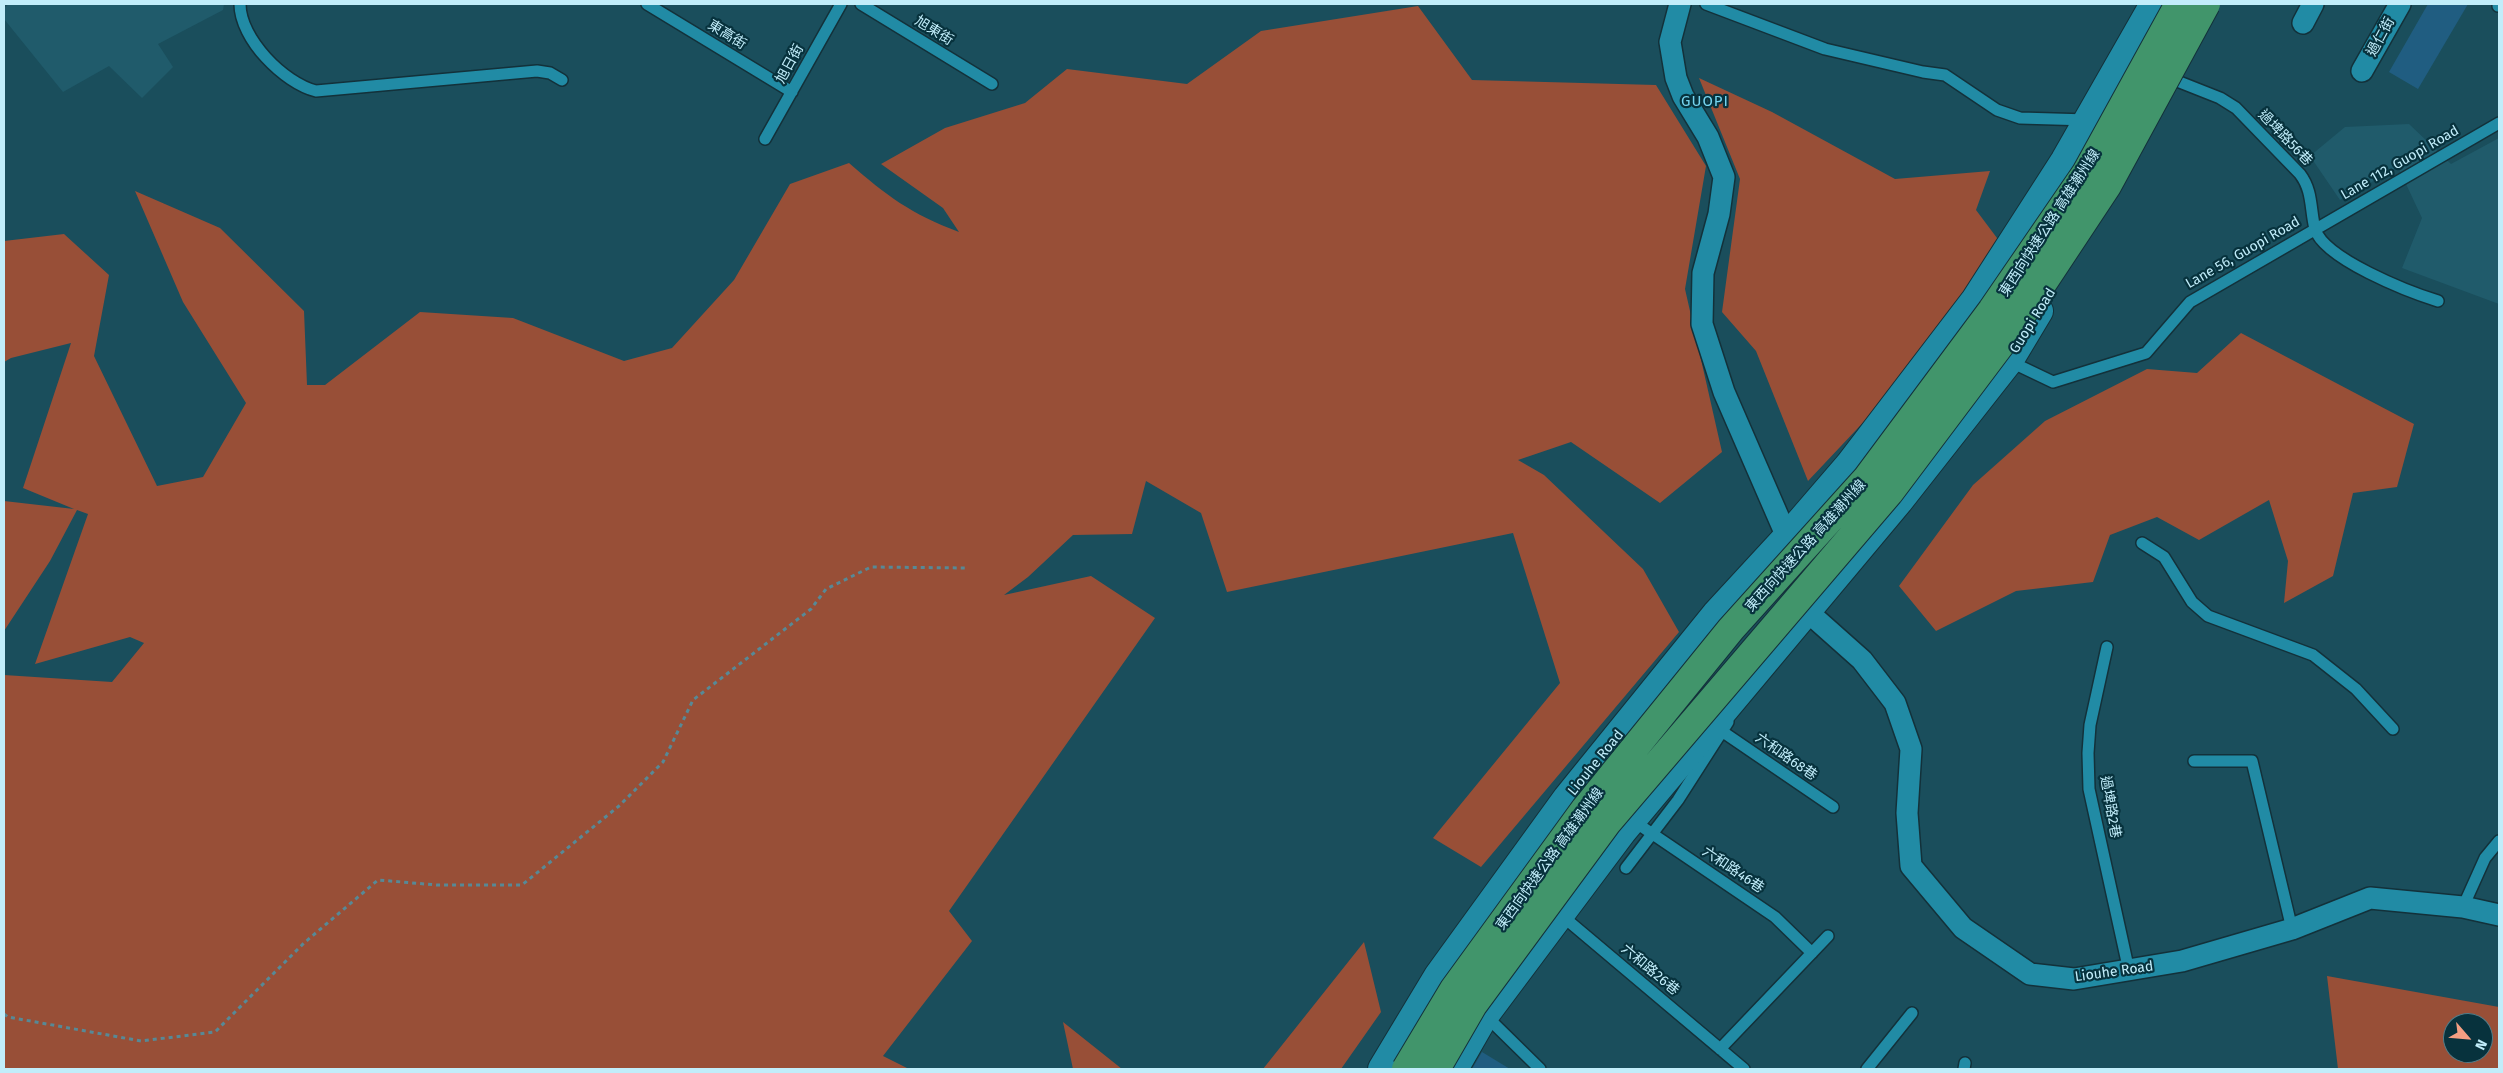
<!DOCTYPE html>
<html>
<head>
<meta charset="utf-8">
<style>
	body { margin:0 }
	#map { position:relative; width:2503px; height:1073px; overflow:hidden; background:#1a4e5c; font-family:"Fira Sans",sans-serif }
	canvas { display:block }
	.frame { position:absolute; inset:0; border:5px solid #c1edfa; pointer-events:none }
	.north { position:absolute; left:2443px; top:1013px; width:50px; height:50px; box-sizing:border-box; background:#07323d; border:1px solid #517d89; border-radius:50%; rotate:117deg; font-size:14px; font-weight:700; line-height:20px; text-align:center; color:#c1edfa }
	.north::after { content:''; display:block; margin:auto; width:18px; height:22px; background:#f39f83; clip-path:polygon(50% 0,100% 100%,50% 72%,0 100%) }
</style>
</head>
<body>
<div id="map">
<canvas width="2503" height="1073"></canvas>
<div class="frame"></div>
<div class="north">N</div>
</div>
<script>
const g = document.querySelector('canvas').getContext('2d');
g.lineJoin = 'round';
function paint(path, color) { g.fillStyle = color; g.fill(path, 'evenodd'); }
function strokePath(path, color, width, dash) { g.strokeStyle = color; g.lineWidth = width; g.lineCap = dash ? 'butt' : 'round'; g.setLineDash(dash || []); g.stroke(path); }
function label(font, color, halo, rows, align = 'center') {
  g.font = font + ' "Fira Sans","Noto Sans TC",sans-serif'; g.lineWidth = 4.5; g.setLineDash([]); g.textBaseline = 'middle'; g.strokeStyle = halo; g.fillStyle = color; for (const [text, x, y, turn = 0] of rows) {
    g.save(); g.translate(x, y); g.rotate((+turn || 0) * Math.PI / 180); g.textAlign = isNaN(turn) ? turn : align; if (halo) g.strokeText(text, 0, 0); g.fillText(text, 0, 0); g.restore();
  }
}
paint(new Path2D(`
	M 9,4 L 224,4 L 223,10 L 158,44 L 173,67 L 142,98 L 109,66 L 63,92 L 4,19 L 4,8 Z
	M 2409,124 L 2451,164 L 2499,138 L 2499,304 L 2402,268 L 2422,218 L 2398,167 L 2340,200 L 2310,156 L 2345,127 Z`), '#205b6b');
paint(new Path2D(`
	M 1418,6 L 1472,80 L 1656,85 L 1706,166 L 1685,289 L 1722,452 L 1660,503 L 1571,442 L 1518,460 L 1544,475 L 1643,569 L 1679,632 L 1481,867 L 1433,838 L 1560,683 L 1513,533 L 1227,592 L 1201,513 L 1146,481 L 1132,534 L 1073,535 L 1028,577 L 1004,595 L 1091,576 L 1155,618 L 949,911 L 972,941 L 883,1056 L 909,1069 L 4,1069 L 4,675 L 112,682 L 144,643 L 130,637 L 35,664 L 88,514 L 77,510 L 50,561 L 4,631 L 4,501 L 74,509 L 23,488 L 71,343 L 11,358 L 4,362 L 4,241 L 64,234 L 109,275 L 94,356 L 157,486 L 203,477 L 246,403 L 183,302 L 135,191 L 220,228 L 304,311 L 307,385 L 325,385 L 420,312 L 513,318 L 624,361 L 672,348 L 734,280 L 790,184 L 849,163 C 887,196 911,214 959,232 L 943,208 L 881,164 L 945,128 L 1025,103 L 1067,69 L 1187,84 L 1261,31 Z
	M 1699,78 L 1772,112 L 1895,179 L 1990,171 L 1976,210 L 2000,242 L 1889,395 L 1808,481 L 1756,351 L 1722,312 L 1740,179 Z
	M 2241,333 L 2414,424 L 2397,487 L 2353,493 L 2333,576 L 2284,603 L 2288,561 L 2269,500 L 2199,540 L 2157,517 L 2110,535 L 2093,582 L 2016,591 L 1936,631 L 1899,586 L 1973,485 L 2045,421 L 2147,369 L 2197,373 Z
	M 1364,942 L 1381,1012 L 1341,1069 L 1263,1069 Z
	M 2327,976 L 2499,1007 L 2499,1069 L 2338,1069 ZM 2453,1023 L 2483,1023 L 2483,1053 L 2453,1053 Z
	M 1063,1022 L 1122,1069 L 1073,1069 Z`), '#984f37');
paint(new Path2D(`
	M 2428,4 L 2468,4 L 2418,89 L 2389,72 Z
	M 1482,1052 L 1510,1069 L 1472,1069 Z`), '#205d81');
const lane = new Path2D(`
	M 240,4 C 240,39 284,83 316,91 L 537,71 L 550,73 L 562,80
	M 647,4 L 792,92
	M 861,4 L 992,84
	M 1706,4 L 1825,49 L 1923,72 L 1945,75 L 1997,110 L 2020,118 L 2088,120
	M 2498,6 L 2499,6
	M 2177,81 L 2220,98 L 2236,108 L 2300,174 C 2313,191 2310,209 2315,229 C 2324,259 2409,292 2438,301
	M 765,139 L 841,4
	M 2009,361 L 2053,382 L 2146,353 L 2190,302 L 2499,123
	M 2142,543 L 2164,557 L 2192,602 L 2208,616 L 2313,655 L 2356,689 L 2393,729
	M 2107,647 L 2090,725 L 2088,753 L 2089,789 L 2129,971
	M 1723,732 L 1833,807
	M 2194,761 L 2252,761 L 2292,929
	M 1632,820 L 1775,917 L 1812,953
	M 1626,868 L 1678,800 L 1728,722
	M 2463,907 L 2485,858 L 2499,841
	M 1560,914 L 1744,1069
	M 1485,1015 L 1540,1069
	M 1720,1049 L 1828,936
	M 1867,1069 L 1912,1013
	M 1964,1069 L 1965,1063`);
const street = new Path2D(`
	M 1680,4 L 1670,42 L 1676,78 L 1683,96 L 1708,137 L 1724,177 L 1719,214 L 1703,273 L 1702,324 L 1724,392 L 1787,537 L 1808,612 L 1862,660 L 1895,703 L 1911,749 L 1907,813 L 1911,866 L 1963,928 L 2030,974 L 2074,979 L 2182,961 L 2292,929 L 2370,898 L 2463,907 L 2499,915
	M 2303,23 L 2313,4
	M 2362,71 L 2400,4`);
const secondary = new Path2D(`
	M 1382,1069 L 1438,976 L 1567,798 L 1716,614 L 1787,537 L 1849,465 L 1975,300 L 2065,160 L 2154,4
	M 1454,1069 L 1485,1015 L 1622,832 L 1899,501 L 2009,361 L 2039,311`);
strokePath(lane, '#13313a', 14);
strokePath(street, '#13313a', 24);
strokePath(secondary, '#13313a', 30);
strokePath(new Path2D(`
	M 4,1014 L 8,1017 L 141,1041 L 215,1032 L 304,943 L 378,880 L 437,885 L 522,885 L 619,806 L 663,762 L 693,700 L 811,609 L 826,589 L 871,567 L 967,568`), '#578996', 3, [4, 4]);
strokePath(lane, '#218ba5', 11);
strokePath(street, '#218ba5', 21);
strokePath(secondary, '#218ba5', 28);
const highwayBridge = new Path2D(`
	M 1406,1069 L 1454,989 L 1585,809 L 1731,629 L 1867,478 L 1992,310 L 2086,173 L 2179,4
	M 1436,1069 L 1473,1005 L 1607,823 L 1889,493 L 2013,328 L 2107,186 L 2206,4`);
strokePath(highwayBridge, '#13313a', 30, []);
strokePath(highwayBridge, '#41956b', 28);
label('14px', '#c1edfa', '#07323d', [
	["旭東街",934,31,32],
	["東高街",727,35,32],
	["過仁街",2381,37,-61],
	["旭日街",790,64,-61],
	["過埤路56巷",2285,138,46],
	["Lane 112, Guopi Road",2400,163,-30],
	["東西向快速公路 高雄潮州線",2050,223,-57],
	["Lane 56, Guopi Road",2243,253,-30],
	["Guopi Road",2033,321,-58],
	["東西向快速公路 高雄潮州線",1806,546,-48],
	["六和路68巷",1786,757,35],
	["Liouhe Road",1596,763,-51],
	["過埤路2巷",2110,807,80],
	["東西向快速公路 高雄潮州線",1550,859,-54],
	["六和路46巷",1733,870,34],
	["六和路26巷",1650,970,40],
	["Liouhe Road",2114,972,-8]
]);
g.letterSpacing = '1px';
label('15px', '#75d4ef', '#07323d', [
	["GUOPI",1705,102]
]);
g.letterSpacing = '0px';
</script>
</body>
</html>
